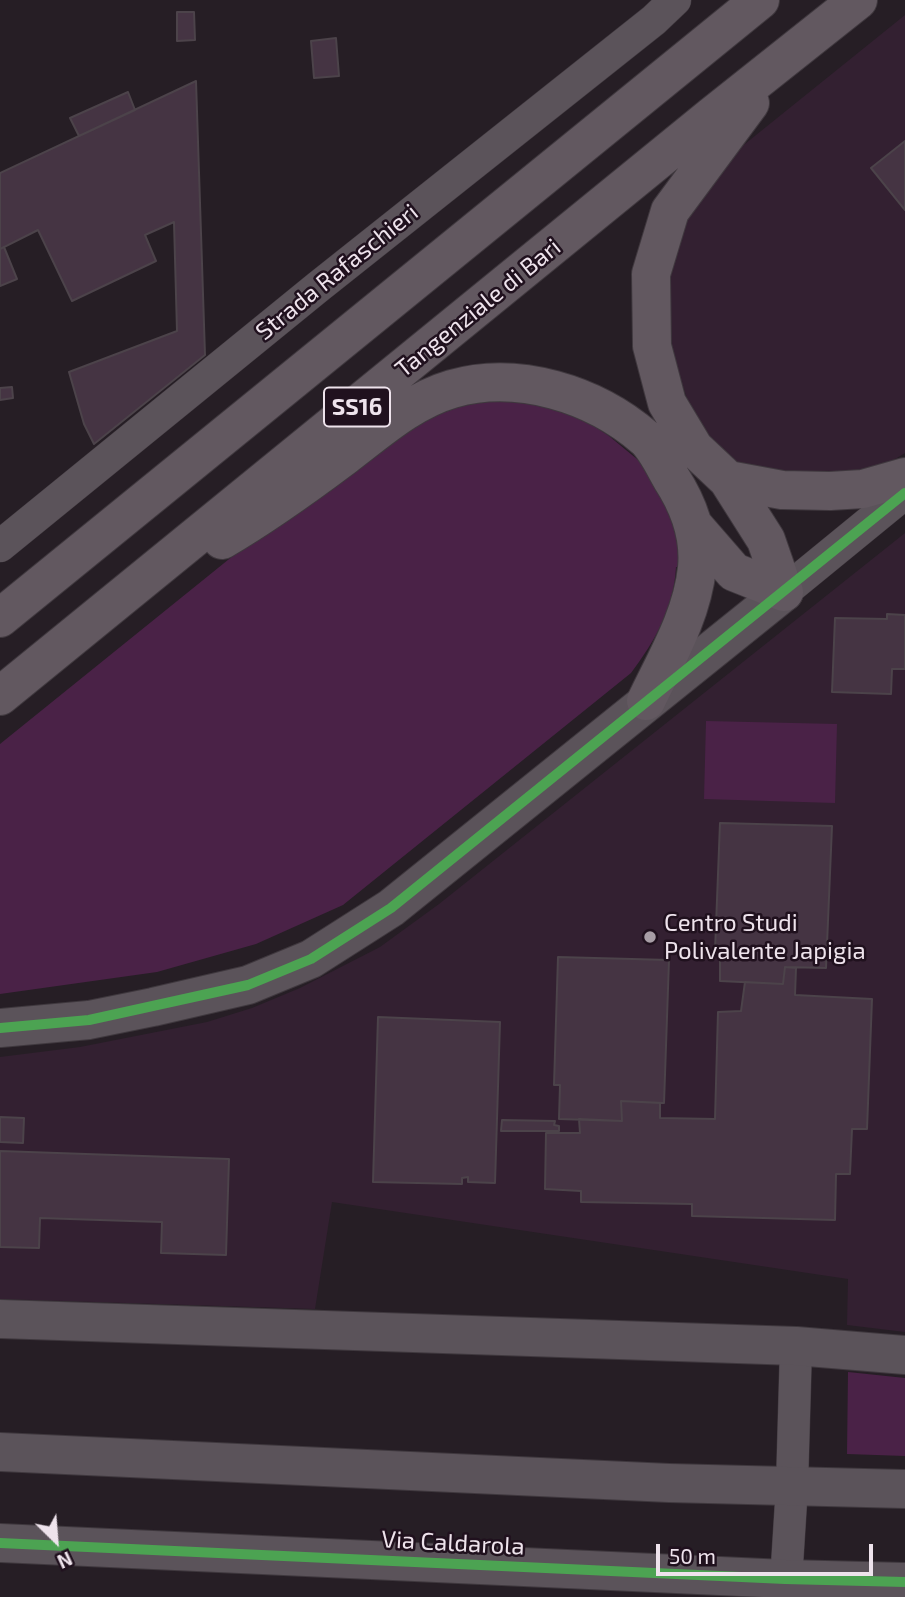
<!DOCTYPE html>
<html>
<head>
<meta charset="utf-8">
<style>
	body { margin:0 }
	#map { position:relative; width:905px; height:1597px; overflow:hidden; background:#261e25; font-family:"Exo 2",sans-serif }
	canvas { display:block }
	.north { position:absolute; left:21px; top:1506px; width:70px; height:70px; -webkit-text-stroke:5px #20111e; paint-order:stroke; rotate:155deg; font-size:19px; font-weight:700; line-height:28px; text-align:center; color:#eee3ec }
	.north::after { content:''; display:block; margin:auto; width:24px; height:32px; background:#eee3ec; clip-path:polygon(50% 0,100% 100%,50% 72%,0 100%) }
	.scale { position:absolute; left:656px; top:1544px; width:217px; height:32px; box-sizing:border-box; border:4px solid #eee3ec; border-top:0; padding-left:9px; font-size:21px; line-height:24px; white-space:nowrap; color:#eee3ec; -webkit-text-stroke:5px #20111e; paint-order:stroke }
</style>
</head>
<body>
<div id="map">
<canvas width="905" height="1597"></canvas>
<div class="north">N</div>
<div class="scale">50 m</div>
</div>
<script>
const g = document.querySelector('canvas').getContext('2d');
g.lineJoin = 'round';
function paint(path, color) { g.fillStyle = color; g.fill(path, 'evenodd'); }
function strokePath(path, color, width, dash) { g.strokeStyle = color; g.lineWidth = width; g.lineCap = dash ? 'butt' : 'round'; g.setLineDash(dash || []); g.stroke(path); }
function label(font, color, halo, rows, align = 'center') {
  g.font = font + ' "Exo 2",sans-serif'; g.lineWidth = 5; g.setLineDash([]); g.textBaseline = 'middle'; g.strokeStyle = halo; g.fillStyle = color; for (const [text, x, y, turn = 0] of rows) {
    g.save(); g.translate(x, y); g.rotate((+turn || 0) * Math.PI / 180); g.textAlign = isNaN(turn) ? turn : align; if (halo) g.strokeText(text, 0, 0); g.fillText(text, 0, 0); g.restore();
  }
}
paint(new Path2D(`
	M 905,15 L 905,453 L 884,466 L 838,479 L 745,467 L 722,454 L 700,422 L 688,401 L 677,370 L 667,330 L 670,278 L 684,224 L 730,156 Z
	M 905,533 L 905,1332 L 847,1325 L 848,1279 L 332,1202 L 315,1309 L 0,1299 L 0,1057 L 80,1047 L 207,1022 L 252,1008 L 300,988 L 380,947 L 439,904 Z`), '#332031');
paint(new Path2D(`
	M 510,397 L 576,414 L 609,436 L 649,469 L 666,494 L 684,568 L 676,567 C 674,608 655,641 631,673 L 343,905 L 256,944 L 157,972 L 0,994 L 0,744 L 379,438 L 443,407 Z
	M 706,721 L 837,724 L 835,803 L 704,799 Z
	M 848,1372 L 905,1378 L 905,1456 L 847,1454 Z`), '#4a2247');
const building = new Path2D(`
	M 177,12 L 194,12 L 195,40 L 177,41 Z
	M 336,38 L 339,76 L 314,78 L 311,41 Z
	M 196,81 L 205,355 L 94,444 L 84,424 L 69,372 L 177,331 L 174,222 L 145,235 L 156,261 L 72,301 L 38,230 L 0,249 L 0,173 Z
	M 128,92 L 135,110 L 79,136 L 70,118 Z
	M 905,141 L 905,210 L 871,168 Z
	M 4,247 L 17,279 L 0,286 L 0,249 Z
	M 12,387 L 13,398 L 0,400 L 0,388 Z
	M 887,614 L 905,615 L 905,669 L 892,669 L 891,694 L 832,692 L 835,618 L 887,619 Z
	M 720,823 L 832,826 L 826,968 L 785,967 L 783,984 L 720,981 L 720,951 L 715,951 Z
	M 558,957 L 669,960 L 664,1103 L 621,1101 L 622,1121 L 559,1119 L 560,1085 L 554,1085 Z
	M 785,967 L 796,968 L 795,995 L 872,999 L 867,1129 L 852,1129 L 850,1174 L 836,1174 L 835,1220 L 692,1216 L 692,1204 L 581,1202 L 581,1191 L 545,1189 L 546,1133 L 580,1133 L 579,1119 L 622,1121 L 621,1101 L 660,1103 L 660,1118 L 715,1119 L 718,1012 L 741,1011 L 745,982 L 783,984 Z
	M 378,1017 L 500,1022 L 495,1183 L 468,1182 L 468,1177 L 462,1178 L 462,1184 L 373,1182 Z
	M 0,1117 L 24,1118 L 23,1143 L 0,1142 Z
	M 502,1120 L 555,1121 L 554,1125 L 559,1126 L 559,1131 L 501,1131 Z
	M 0,1151 L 229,1159 L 226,1255 L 161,1253 L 162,1222 L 130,1221 L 40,1218 L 39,1248 L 0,1247 Z`);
paint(building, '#453443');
strokePath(building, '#4c434a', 2);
const minor = new Path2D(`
	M 0,546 L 318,287 L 654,20 L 675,0
	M 784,592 L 905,493
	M 785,1597 L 792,1486 L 796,1346`);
const tertiary = new Path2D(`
	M 0,1028 L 89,1020 L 153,1007 L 248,985 L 311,959 L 391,908 L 784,592
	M 0,1319 L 796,1346 L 905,1355
	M 0,1452 L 669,1483 L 905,1489
	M 0,1543 L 785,1579 L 905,1582`);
const trunk = new Path2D(`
	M 750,103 L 670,211 L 651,274 L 652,346 L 667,403 L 694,448 L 728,480 L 782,490 L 830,491 L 863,489 L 905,477
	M 728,480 L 766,540 L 784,592
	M 694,526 L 734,572 L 784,592
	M 222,540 C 265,515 305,486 345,456 C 378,431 411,401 452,389 C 518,370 594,394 645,438 C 656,448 664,466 671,478 C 688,504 700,536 697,568 C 692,616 666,659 646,701
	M 0,618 L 760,0
	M 0,696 L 712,116 L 858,0`);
strokePath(minor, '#3f383e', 33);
strokePath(tertiary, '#3f383e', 40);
strokePath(trunk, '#3f383e', 40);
strokePath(minor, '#5b535a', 32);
strokePath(tertiary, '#5b535a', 38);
strokePath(trunk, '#625860', 38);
strokePath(new Path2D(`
	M 0,1028 L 89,1020 L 248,985 L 311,959 L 391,908 L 905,493
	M 0,1543 L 785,1579 L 905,1582`), '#4ca352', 10);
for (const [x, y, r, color] of [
	[650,937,7,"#a89ea6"]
]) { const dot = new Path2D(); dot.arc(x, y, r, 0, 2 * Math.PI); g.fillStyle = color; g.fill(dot); strokePath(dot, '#20111e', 2.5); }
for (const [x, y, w] of [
	[357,407,66]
]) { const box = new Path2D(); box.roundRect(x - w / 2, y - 19.5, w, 39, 5); g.fillStyle = '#20111e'; g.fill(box); strokePath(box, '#eee3ec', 2); }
label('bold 23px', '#eee3ec', null, [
	["SS16",357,407]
]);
label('24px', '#eee3ec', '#20111e', [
	["Strada Rafaschieri",337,272,-39],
	["Tangenziale di Bari",478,308,-39],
	["Via Caldarola",453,1543,3]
]);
label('24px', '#eee3ec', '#20111e', [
	["Centro Studi",664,923],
	["Polivalente Japigia",664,951]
], 'left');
</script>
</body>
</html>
